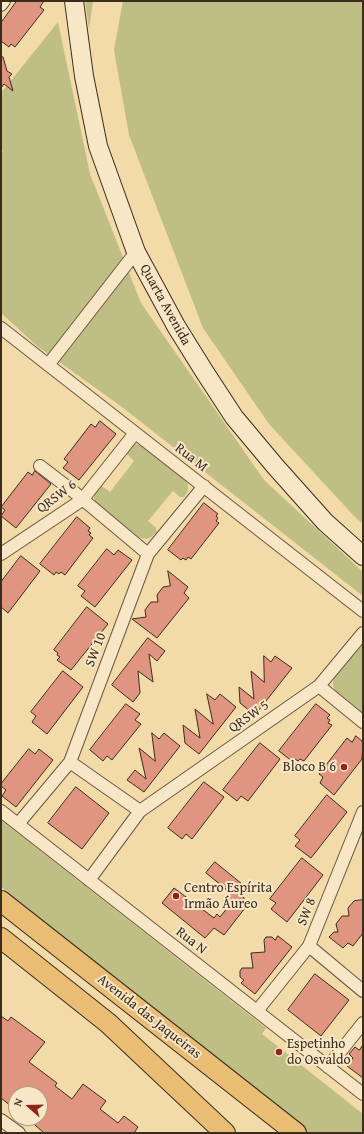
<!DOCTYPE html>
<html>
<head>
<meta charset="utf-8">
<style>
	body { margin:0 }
	#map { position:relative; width:364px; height:1134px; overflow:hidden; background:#f2daa9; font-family:"Gentium Book Plus",serif }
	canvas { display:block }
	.frame { position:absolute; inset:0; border:2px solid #3c2c1e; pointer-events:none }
	.north { position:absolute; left:8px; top:1086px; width:40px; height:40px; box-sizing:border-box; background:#f7e7c7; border:1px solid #ac9c83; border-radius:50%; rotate:290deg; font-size:11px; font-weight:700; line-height:16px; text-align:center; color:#3c2c1e }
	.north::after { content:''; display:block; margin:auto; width:14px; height:18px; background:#8f2418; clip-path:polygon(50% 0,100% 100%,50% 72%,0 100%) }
</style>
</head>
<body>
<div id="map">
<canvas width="364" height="1134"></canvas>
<div class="frame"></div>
<div class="north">N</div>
</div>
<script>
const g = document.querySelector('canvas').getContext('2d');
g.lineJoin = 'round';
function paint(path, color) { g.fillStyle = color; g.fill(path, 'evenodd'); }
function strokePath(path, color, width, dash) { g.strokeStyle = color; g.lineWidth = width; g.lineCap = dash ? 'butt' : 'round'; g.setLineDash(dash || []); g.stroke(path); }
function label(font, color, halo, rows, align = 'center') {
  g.font = font + ' "Gentium Book Plus",serif'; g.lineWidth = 4; g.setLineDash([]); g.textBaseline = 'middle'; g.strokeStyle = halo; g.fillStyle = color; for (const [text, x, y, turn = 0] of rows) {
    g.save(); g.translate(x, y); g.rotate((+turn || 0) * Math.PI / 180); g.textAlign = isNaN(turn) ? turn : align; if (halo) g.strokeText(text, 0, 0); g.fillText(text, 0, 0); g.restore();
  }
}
paint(new Path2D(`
	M 85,1 L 93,1 L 89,29 Z
	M 123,1 L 363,1 L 363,524 L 355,517 L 269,424 L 203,328 L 129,135 L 114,50 Z
	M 58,22 L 90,174 L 141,303 L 264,480 L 363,572 L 363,596 L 122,407 L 37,346 L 1,313 L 1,154 L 3,151 L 1,149 L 1,93 Z
	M 135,444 L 144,446 L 186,480 C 189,486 189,492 184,497 L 180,497 L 173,491 L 148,521 L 156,528 L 157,532 L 151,537 L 147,539 L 140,538 L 97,504 C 91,496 95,492 100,485 L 110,492 L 134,461 L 126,453 L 131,445 Z
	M 363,640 L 363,713 L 337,692 C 332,687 332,683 335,676 Z
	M 1,820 L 266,1028 L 262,1034 L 363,1114 L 363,1133 L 307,1133 L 20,909 L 1,886 Z`), '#bebe85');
const building = new Path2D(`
	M 17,1 L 44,1 L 40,7 L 44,10 L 15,47 L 11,44 L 9,47 L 1,41 L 1,23 Z
	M 3,57 L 7,71 L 12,74 L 9,77 L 13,91 L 4,84 L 1,88 L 1,58 Z
	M 100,421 L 116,434 L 79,480 L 63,468 L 68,462 L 64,459 L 91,424 L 95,427 Z
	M 35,471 L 51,484 L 16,528 L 1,516 L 5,510 L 1,507 L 28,472 L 32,475 Z
	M 204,503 L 218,514 L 216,516 L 218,518 L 216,521 L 219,523 L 191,559 L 188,557 L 186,560 L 183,558 L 181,560 L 168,550 Z
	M 77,517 L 90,528 L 88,531 L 91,533 L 89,535 L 93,538 L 65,575 L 61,572 L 59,574 L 56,572 L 54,575 L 40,564 Z
	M 107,549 L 114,555 L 118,550 L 132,560 L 95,607 L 81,596 L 85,591 L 78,586 Z
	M 21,556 L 40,571 L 8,613 L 1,607 L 1,582 Z
	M 168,571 L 188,587 L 184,593 L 189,598 L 157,638 L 132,619 L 146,617 L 145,610 L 151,602 L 158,602 L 157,595 L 163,587 L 170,586 Z
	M 87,607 L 108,624 L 71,670 L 57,660 L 60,657 L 57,655 L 58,653 L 54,650 Z
	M 148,638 L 165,651 L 157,661 L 149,654 L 153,682 L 138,671 L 140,693 L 133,702 L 112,685 Z
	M 264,656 L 271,662 L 275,656 L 292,668 L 255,715 L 240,703 L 239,687 L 254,699 L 251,671 L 264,682 Z
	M 63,671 L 83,687 L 47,734 L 32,722 L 36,716 L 31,712 Z
	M 207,694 L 215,700 L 220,694 L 236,707 L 199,754 L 185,743 L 183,725 L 200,738 L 195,709 L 213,724 Z
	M 126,704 L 140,714 L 135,720 L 141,724 L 112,760 L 107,756 L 103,761 L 90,750 Z
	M 316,704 L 330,715 L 327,718 L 330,720 L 328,723 L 332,725 L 304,761 L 300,759 L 298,761 L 295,759 L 293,762 L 279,751 Z
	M 152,733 L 159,739 L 164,733 L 180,746 L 144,792 L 127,780 L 135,770 L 146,779 L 139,748 L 155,761 Z
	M 356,736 L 363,742 L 362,759 L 334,795 L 320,783 L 323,777 L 319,774 L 347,738 L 352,742 Z
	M 260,743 L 280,759 L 248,801 L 241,796 L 237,801 L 223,790 Z
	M 29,749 L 35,754 L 39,749 L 53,760 L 16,807 L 2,796 L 6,790 L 1,786 L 1,784 Z
	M 204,782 L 224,797 L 192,839 L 186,834 L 182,839 L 168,828 Z
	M 76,787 L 109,813 L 82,849 L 48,823 Z
	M 327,795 L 347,812 L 311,858 L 295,846 L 300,840 L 295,836 Z
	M 302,858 L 323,875 L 287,922 L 271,909 L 276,903 L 270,899 Z
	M 215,862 L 242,884 L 245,908 L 224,935 L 214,928 L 205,938 L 162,903 L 174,888 L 214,918 L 217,914 L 220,917 L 229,906 L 226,889 L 206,873 Z
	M 363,900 L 363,933 L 353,946 L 348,943 L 343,948 L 329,937 L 334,932 L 338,932 L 336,924 L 342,916 L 349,916 L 348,908 L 354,901 Z
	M 278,936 L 292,947 L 255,994 L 241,983 L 244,980 L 240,977 L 240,971 L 242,968 L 253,968 L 251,953 L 265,952 L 264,940 L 266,937 L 272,937 L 275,940 Z
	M 315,974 L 349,1000 L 321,1036 L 288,1010 Z
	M 1,1016 L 8,1021 L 11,1017 L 45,1042 L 29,1062 L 57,1083 L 55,1086 L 72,1099 L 83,1084 L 106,1101 L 100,1109 L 118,1123 L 124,1116 L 138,1127 L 134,1133 L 44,1133 L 27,1118 L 40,1118 L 40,1094 L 16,1094 L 16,1110 L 1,1098 Z
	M 363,1045 L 363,1078 L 347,1066 L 353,1058 L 349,1054 L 355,1047 L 359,1050 Z`);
paint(building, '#df957f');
strokePath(building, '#3c2c1e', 1);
const minor = new Path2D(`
	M 1,5 L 4,1
	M 1,328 L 363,611
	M 48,365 L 136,252
	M 40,466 L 74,492 L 148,554
	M 1,554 L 82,500 L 135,433
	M 319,686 L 363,722
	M 70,762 L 140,811
	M 1,811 L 363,1094
	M 18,824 L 70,762 L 148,554 L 204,486
	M 89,880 L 140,811 L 319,686 L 363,633
	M 309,946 L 363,991
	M 257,1011 L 309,946 L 363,812
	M 328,1067 L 363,1023
	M 1,1120 L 19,1133`);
const secondary = new Path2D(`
	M 74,1 L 84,76 L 98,146 L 136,252 L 176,326 L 204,371 L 234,417 L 275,466 L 325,522 L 363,556`);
const primary = new Path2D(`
	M 1,901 L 296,1133
	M 1,938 L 108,1023 L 225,1133`);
strokePath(minor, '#6a5841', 14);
strokePath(secondary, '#3c2c1e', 20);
strokePath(primary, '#3c2c1e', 22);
strokePath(minor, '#f7e7c7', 12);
strokePath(secondary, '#f7e7c7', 18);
strokePath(primary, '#e9bd74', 20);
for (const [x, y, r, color] of [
	[344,767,4,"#8f2418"],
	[176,896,4,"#8f2418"],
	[279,1052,4,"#8f2418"]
]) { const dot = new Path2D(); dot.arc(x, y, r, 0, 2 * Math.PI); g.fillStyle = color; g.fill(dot); strokePath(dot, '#f7e7c7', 1.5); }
label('14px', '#3c2c1e', '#f7e7c7', [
	["Quarta Avenida",165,305,61],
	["Rua M",191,458,38],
	["QRSW 6",57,497,-37],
	["SW 10",96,650,-69],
	["QRSW 5",249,717,-35],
	["SW 8",307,912,-68],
	["Rua N",191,941,38],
	["Avenida das Jaqueiras",149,1017,38]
]);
label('14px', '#3c2c1e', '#f7e7c7', [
	["Bloco B 6",336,767,"right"],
	["Centro Espírita",184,888],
	["Irmão Áureo",184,904],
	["Espetinho",287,1044],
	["do Osvaldo",287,1060]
], 'left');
</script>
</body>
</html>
